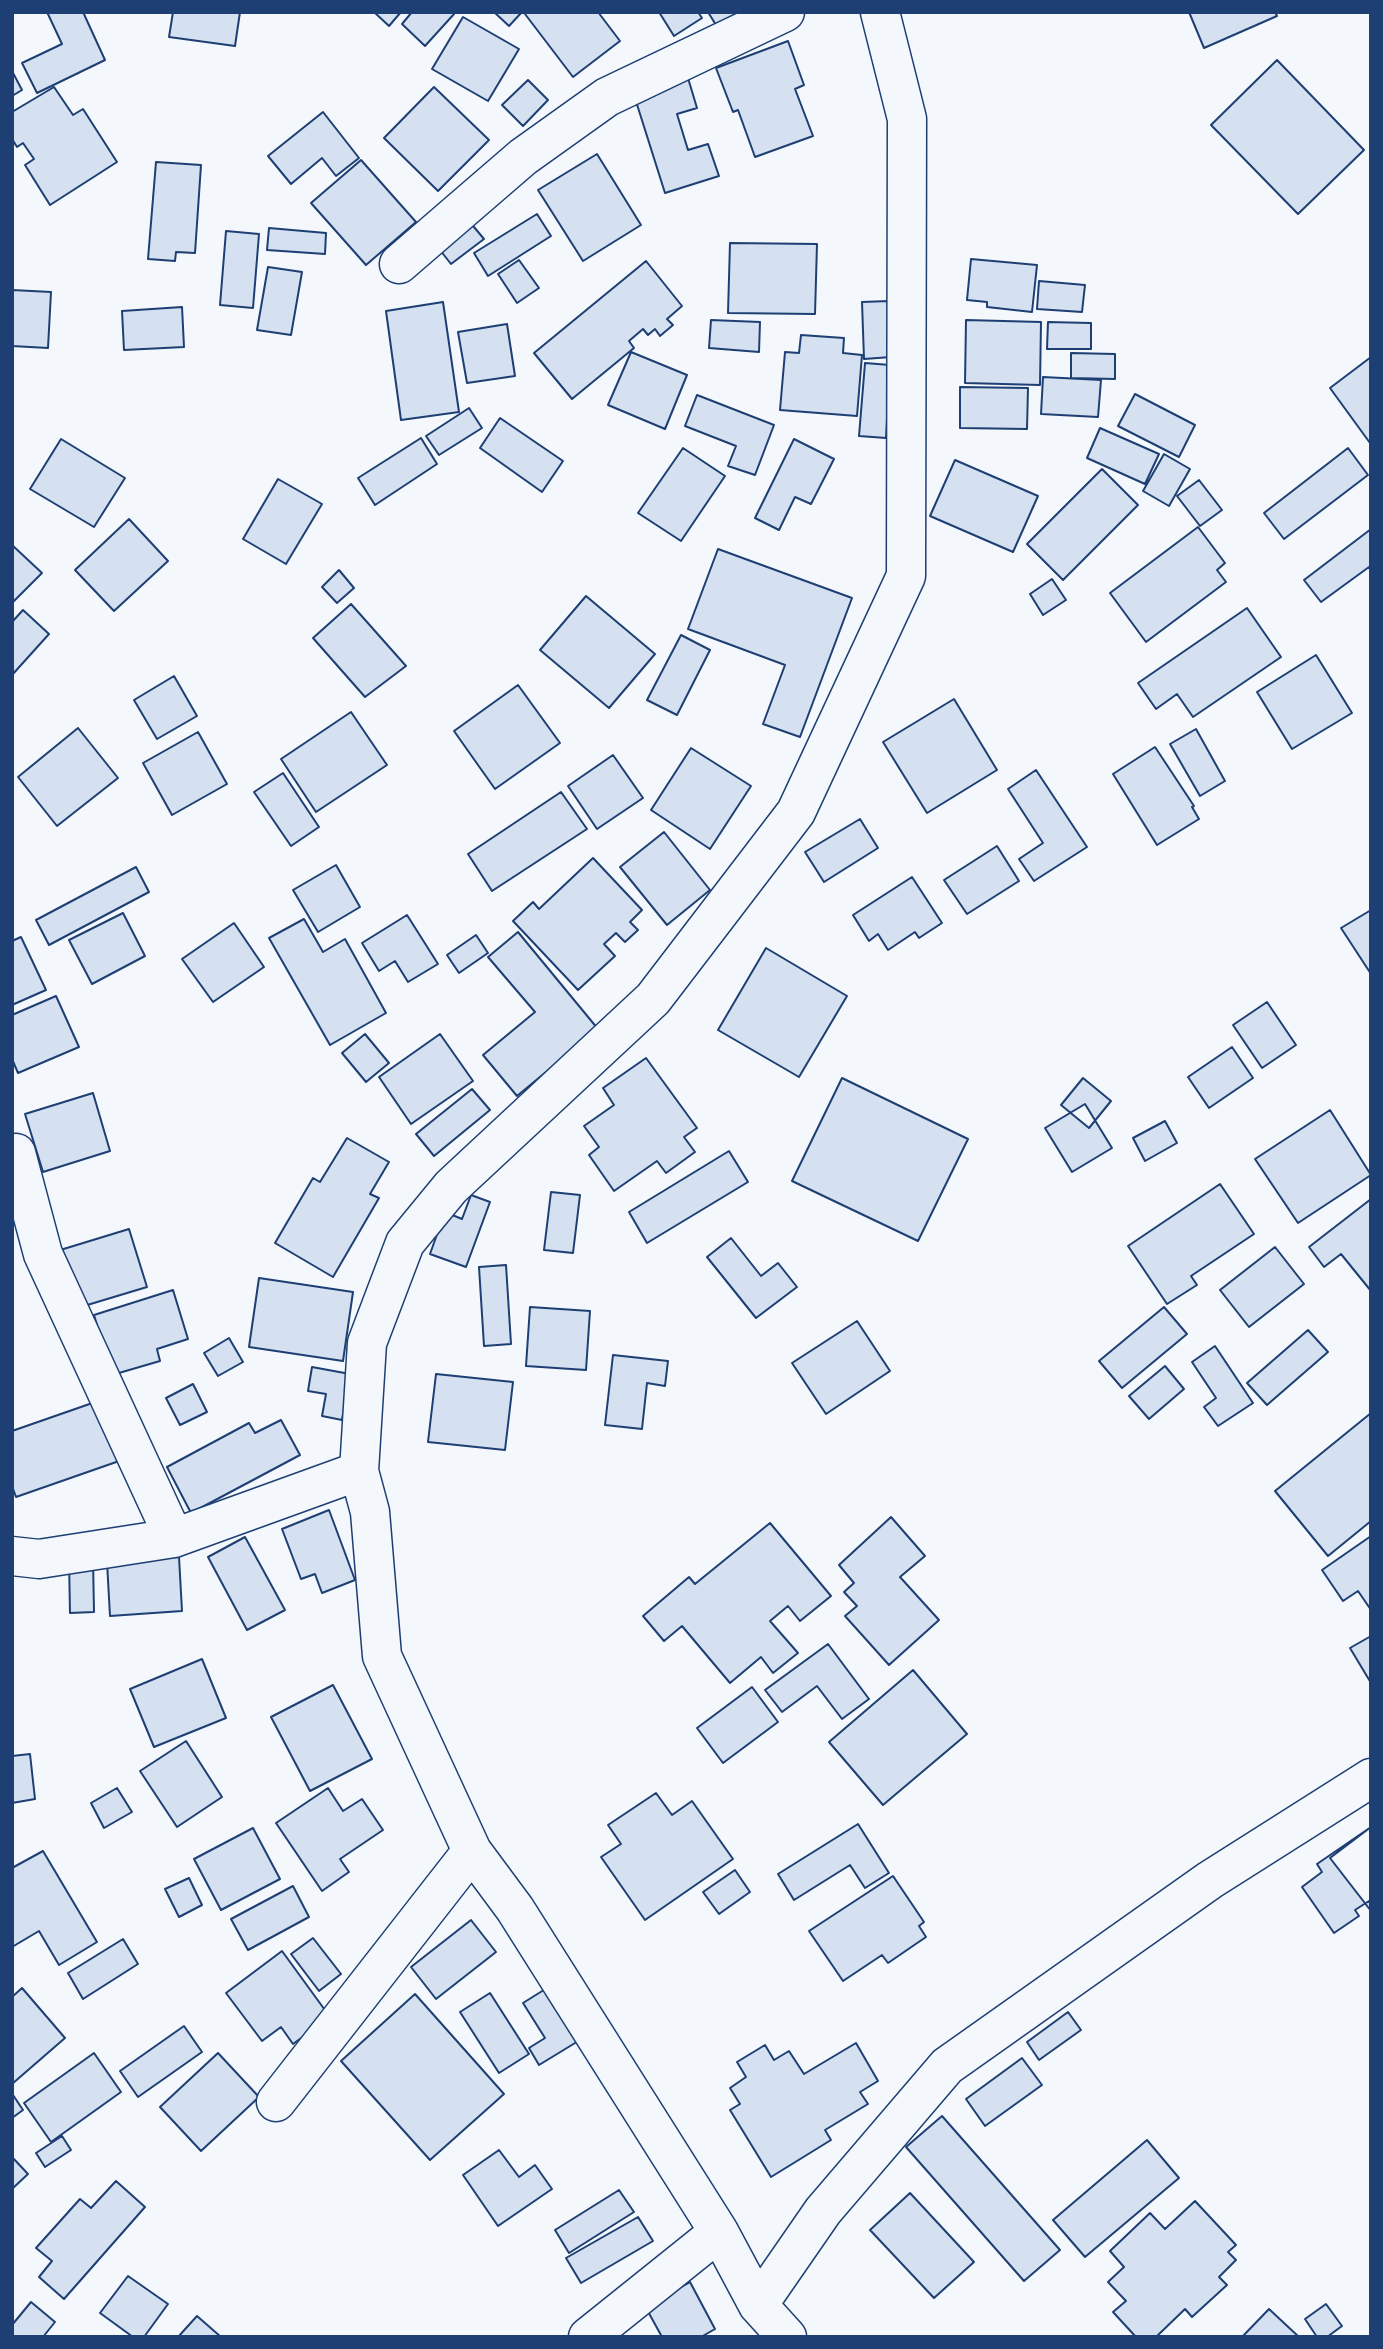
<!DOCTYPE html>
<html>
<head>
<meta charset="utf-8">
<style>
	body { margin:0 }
	#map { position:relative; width:1383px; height:2349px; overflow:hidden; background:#f4f7fb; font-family:Roboto,sans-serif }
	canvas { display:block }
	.frame { position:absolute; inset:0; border:14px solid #1d3f73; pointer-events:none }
</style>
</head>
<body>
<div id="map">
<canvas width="1383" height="2349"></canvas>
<div class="frame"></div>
</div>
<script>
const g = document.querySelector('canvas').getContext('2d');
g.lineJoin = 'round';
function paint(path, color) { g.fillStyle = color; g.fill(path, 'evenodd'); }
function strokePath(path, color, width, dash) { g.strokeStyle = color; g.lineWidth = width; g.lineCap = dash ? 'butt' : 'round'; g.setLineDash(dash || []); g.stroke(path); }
const building = new Path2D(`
	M 47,12 L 83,12 L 105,60 L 37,93 L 22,63 L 62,44 Z
	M 173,12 L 240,12 L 235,46 L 169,37 Z
	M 374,12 L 401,12 L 389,26 Z
	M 412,12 L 452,12 L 454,14 L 425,46 L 402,24 Z
	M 494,12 L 522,12 L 509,26 Z
	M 527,12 L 598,12 L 620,41 L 573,77 L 525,14 Z
	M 659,12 L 698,12 L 702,18 L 674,36 Z
	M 708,12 L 749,12 L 719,30 Z
	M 1189,12 L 1275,12 L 1277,16 L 1204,48 Z
	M 463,17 L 519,49 L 488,101 L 432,69 Z
	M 788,41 L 804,85 L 795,89 L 813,136 L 755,157 L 738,110 L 733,112 L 716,68 Z
	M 1277,60 L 1364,150 L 1298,214 L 1211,125 Z
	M 12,71 L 22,90 L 12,96 Z
	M 688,78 L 697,108 L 677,114 L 688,150 L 708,144 L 719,176 L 665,193 L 634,95 Z
	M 528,80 L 548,100 L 523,126 L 502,105 Z
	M 54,87 L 73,115 L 83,109 L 117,162 L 50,205 L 25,165 L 34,159 L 23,143 L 17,147 L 12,139 L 12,112 Z
	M 434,87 L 489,140 L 438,191 L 384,138 Z
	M 323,112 L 359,158 L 336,176 L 322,158 L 291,184 L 268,156 Z
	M 597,154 L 641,225 L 583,261 L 538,190 Z
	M 361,160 L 416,222 L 366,265 L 311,203 Z
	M 156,162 L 201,165 L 195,253 L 176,252 L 175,261 L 148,259 Z
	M 537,214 L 551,236 L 488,276 L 474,253 Z
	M 464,215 L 484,239 L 451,264 L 432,240 Z
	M 269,228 L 326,233 L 325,254 L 267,250 Z
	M 226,231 L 259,234 L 253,308 L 220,305 Z
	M 730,243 L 817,244 L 815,314 L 728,313 Z
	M 971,259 L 1037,265 L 1032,312 L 987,307 L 987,302 L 967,300 Z
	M 519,260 L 539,288 L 517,303 L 498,274 Z
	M 646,261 L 682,306 L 667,319 L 673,325 L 660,336 L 655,329 L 648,335 L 643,329 L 629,341 L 634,348 L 572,399 L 534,353 Z
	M 268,267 L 302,272 L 291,335 L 257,330 Z
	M 1039,281 L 1085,285 L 1082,312 L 1037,309 Z
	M 12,290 L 51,292 L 48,348 L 12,346 Z
	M 889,301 L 891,357 L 864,359 L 862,302 Z
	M 443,302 L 459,412 L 401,420 L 386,311 Z
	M 182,307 L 184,347 L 124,350 L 122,311 Z
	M 711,320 L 760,322 L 759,352 L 709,348 Z
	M 966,320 L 1041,322 L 1040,385 L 965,383 Z
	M 1048,322 L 1091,323 L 1091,349 L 1047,349 Z
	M 507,324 L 515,376 L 467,383 L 458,332 Z
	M 801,335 L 844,338 L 843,353 L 862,355 L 857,416 L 780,410 L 785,352 L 799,353 Z
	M 631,352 L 687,375 L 665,429 L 608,405 Z
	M 1071,353 L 1115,354 L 1115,379 L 1071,378 Z
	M 1371,357 L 1371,442 L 1370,443 L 1330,388 Z
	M 865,363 L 890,365 L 886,438 L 859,436 Z
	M 1043,377 L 1101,380 L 1098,417 L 1041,414 Z
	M 960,387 L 1028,388 L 1027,429 L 960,428 Z
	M 1135,394 L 1195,425 L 1179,457 L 1118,426 Z
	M 697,395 L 774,425 L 755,475 L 728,466 L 736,446 L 685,426 Z
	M 469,408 L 482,428 L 439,455 L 426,436 Z
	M 500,418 L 563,461 L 542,492 L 480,448 Z
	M 1100,428 L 1159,454 L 1145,484 L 1087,458 Z
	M 421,438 L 437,464 L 375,505 L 358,478 Z
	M 61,439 L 125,478 L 94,527 L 30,489 Z
	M 794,439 L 834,459 L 811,504 L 795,497 L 779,530 L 755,518 Z
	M 683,448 L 725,476 L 681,541 L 638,513 Z
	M 1348,448 L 1368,475 L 1284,539 L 1264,513 Z
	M 1164,454 L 1190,469 L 1169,506 L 1143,491 Z
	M 955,460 L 1038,496 L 1013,552 L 930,516 Z
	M 1102,469 L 1138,505 L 1063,580 L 1027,544 Z
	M 278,479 L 322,504 L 286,564 L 243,539 Z
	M 1199,480 L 1222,510 L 1200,526 L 1177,496 Z
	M 129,519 L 168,561 L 114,611 L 75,570 Z
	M 1198,527 L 1225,563 L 1217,570 L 1226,582 L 1146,642 L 1110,593 Z
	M 1371,529 L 1371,570 L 1369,567 L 1321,602 L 1304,580 Z
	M 12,545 L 42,573 L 12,603 Z
	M 718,549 L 852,598 L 800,737 L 763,724 L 785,665 L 688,629 Z
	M 339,570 L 354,588 L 337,603 L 322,587 Z
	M 1052,579 L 1066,600 L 1043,615 L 1030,594 Z
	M 586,596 L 655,654 L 609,708 L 540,650 Z
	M 351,604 L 406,666 L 365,697 L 313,638 Z
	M 1247,608 L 1281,657 L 1193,717 L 1177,694 L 1156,709 L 1138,683 Z
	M 23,610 L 49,634 L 12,675 L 12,622 Z
	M 681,635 L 710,650 L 677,715 L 647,700 Z
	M 1316,655 L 1352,713 L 1292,749 L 1257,692 Z
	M 174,676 L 197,716 L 157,739 L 134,700 Z
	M 518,685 L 560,743 L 495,789 L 454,731 Z
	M 954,699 L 997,770 L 927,813 L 883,742 Z
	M 351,712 L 387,765 L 316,812 L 281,759 Z
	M 78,728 L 118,778 L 57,826 L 18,777 Z
	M 1196,729 L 1225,781 L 1200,796 L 1170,744 Z
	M 198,732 L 227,784 L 172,815 L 143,763 Z
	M 1155,747 L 1194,806 L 1192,807 L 1199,819 L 1157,845 L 1113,774 Z
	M 691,748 L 751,786 L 710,849 L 651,810 Z
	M 613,755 L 643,798 L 597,829 L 568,786 Z
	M 1036,770 L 1087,847 L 1034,881 L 1019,859 L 1043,843 L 1008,789 Z
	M 283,773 L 319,827 L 291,846 L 254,792 Z
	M 561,792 L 587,829 L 492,891 L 468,854 Z
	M 860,819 L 878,848 L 824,882 L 805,852 Z
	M 664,832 L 710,890 L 667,925 L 620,867 Z
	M 997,846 L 1019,881 L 967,914 L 944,880 Z
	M 593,858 L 642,910 L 630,922 L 638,930 L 625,942 L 616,933 L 604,944 L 615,956 L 578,990 L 513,921 L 533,902 L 539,909 Z
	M 336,865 L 360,907 L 318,932 L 293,890 Z
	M 136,867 L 149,892 L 49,945 L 36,920 Z
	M 912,877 L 942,923 L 919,938 L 915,932 L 888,950 L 878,934 L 869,941 L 853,915 Z
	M 1371,910 L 1371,974 L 1341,928 Z
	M 123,913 L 145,956 L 92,984 L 69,940 Z
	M 407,915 L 438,964 L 408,982 L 395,961 L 379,971 L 362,943 Z
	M 304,919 L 323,952 L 345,939 L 386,1013 L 330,1045 L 269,938 Z
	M 234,923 L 264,967 L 213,1002 L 182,959 Z
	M 518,932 L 598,1029 L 517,1096 L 483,1055 L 535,1012 L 488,957 Z
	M 476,935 L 488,953 L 459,973 L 447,955 Z
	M 21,937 L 46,990 L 12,1005 L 12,941 Z
	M 766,948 L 847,996 L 799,1077 L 718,1030 Z
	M 56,996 L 79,1047 L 18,1073 L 12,1059 L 12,1015 Z
	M 1267,1002 L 1296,1045 L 1262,1068 L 1233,1025 Z
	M 365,1034 L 389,1063 L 366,1082 L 342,1053 Z
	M 440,1034 L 473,1081 L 411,1124 L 379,1077 Z
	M 1232,1047 L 1253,1078 L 1209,1108 L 1188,1077 Z
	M 646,1058 L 697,1128 L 684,1137 L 695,1152 L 666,1173 L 657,1161 L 614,1191 L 589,1155 L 599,1147 L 584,1126 L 614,1105 L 603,1088 Z
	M 842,1078 L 968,1139 L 918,1241 L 792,1181 Z
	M 1083,1078 L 1111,1101 L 1089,1128 L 1061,1105 Z
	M 472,1089 L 490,1110 L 434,1156 L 416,1134 Z
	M 93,1093 L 110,1151 L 43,1172 L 25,1114 Z
	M 1085,1104 L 1112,1148 L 1072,1172 L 1045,1128 Z
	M 1330,1110 L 1371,1175 L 1298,1223 L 1255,1159 Z
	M 1165,1121 L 1177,1143 L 1145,1161 L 1133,1138 Z
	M 347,1138 L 389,1162 L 370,1194 L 379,1198 L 333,1277 L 275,1243 L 313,1178 L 320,1182 Z
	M 729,1151 L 748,1182 L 647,1243 L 629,1212 Z
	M 1220,1184 L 1254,1234 L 1191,1276 L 1197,1285 L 1167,1304 L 1128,1246 Z
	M 551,1192 L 580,1195 L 573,1253 L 544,1250 Z
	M 471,1195 L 490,1202 L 466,1267 L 430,1254 L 445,1212 L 462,1219 Z
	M 1371,1199 L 1371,1291 L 1341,1254 L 1324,1267 L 1309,1247 Z
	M 129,1229 L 147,1287 L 74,1309 L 57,1251 Z
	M 731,1238 L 761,1276 L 778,1263 L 797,1287 L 756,1318 L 707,1257 Z
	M 1275,1247 L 1304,1284 L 1249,1327 L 1220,1290 Z
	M 506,1265 L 511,1344 L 484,1346 L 479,1267 Z
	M 259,1278 L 353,1292 L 343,1361 L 249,1347 Z
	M 173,1290 L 188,1339 L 157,1349 L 160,1361 L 112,1375 L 94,1315 Z
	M 530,1307 L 590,1311 L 586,1370 L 526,1366 Z
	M 1164,1307 L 1187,1334 L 1122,1388 L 1099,1361 Z
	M 857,1321 L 890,1371 L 826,1414 L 792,1363 Z
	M 1308,1330 L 1328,1352 L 1267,1405 L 1247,1383 Z
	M 229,1338 L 243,1362 L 218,1376 L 204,1353 Z
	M 1215,1346 L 1253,1403 L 1218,1426 L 1204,1407 L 1216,1398 L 1192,1362 Z
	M 613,1355 L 668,1361 L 665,1386 L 647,1383 L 642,1429 L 605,1425 Z
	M 1165,1366 L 1184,1389 L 1149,1419 L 1129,1396 Z
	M 312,1367 L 350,1374 L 342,1420 L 322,1416 L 326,1394 L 308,1391 Z
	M 436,1374 L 513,1382 L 505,1450 L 428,1442 Z
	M 193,1384 L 207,1412 L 180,1425 L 166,1398 Z
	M 101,1400 L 122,1460 L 16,1497 L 12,1486 L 12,1431 Z
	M 1371,1413 L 1371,1521 L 1328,1556 L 1275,1491 Z
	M 281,1420 L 300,1455 L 191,1513 L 167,1467 L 249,1423 L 255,1433 Z
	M 329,1510 L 355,1580 L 322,1593 L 315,1574 L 301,1579 L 282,1529 Z
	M 891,1517 L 925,1556 L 900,1577 L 939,1620 L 889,1665 L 845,1616 L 857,1606 L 844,1592 L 854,1583 L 839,1565 Z
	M 770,1523 L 831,1596 L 800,1621 L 788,1606 L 770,1621 L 798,1653 L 773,1673 L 761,1657 L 730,1683 L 682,1626 L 664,1641 L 643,1616 L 689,1577 L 695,1584 Z
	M 1371,1536 L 1371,1610 L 1358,1591 L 1343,1601 L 1322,1570 Z
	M 245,1537 L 285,1610 L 247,1630 L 208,1557 Z
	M 179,1557 L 182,1611 L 110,1616 L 107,1562 Z
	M 93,1559 L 94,1612 L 70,1613 L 69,1560 Z
	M 1371,1636 L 1371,1683 L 1350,1648 Z
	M 828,1644 L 869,1699 L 842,1719 L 817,1686 L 782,1712 L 765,1690 Z
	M 202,1659 L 226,1718 L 154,1747 L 130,1689 Z
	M 913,1670 L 967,1734 L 883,1805 L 829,1742 Z
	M 333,1685 L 372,1759 L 310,1791 L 271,1717 Z
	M 752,1687 L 778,1722 L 723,1763 L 697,1728 Z
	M 186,1741 L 222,1797 L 177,1827 L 140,1771 Z
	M 30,1754 L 35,1799 L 12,1803 L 12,1756 Z
	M 117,1788 L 132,1812 L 104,1828 L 91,1803 Z
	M 328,1788 L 343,1811 L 362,1799 L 383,1830 L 340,1859 L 349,1872 L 322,1891 L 276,1823 Z
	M 656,1793 L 672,1815 L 692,1801 L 733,1859 L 645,1920 L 601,1857 L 621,1844 L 608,1825 Z
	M 858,1824 L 889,1873 L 865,1888 L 850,1865 L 794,1900 L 778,1874 Z
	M 1371,1827 L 1371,1911 L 1330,1858 Z
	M 1371,1827 L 1371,1904 L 1369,1901 L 1355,1910 L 1359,1916 L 1334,1933 L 1302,1887 L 1322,1872 L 1317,1864 Z
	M 253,1828 L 280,1879 L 221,1910 L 194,1859 Z
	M 43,1851 L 97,1942 L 59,1965 L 39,1931 L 12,1947 L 12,1868 Z
	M 735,1870 L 750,1892 L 719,1914 L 703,1892 Z
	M 893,1876 L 924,1922 L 919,1926 L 926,1937 L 888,1963 L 882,1955 L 843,1981 L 809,1931 Z
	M 189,1878 L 202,1905 L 179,1917 L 165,1889 Z
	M 293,1886 L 309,1917 L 248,1950 L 231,1919 Z
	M 471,1920 L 496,1952 L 436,1999 L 411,1967 Z
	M 313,1938 L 341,1974 L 319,1991 L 291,1954 Z
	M 123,1939 L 138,1964 L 83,1999 L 68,1973 Z
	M 282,1951 L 330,2017 L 293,2044 L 281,2027 L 262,2041 L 226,1993 Z
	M 22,1988 L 65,2038 L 12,2084 L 12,1997 Z
	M 547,1988 L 580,2040 L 539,2065 L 529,2048 L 545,2038 L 523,2003 Z
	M 490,1993 L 529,2054 L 499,2073 L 460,2012 Z
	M 415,1994 L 504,2094 L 430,2160 L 341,2061 Z
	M 1068,2012 L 1081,2030 L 1039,2060 L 1027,2042 Z
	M 184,2026 L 202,2052 L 138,2097 L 120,2071 Z
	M 856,2043 L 878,2081 L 860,2092 L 868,2104 L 825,2130 L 831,2140 L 771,2177 L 730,2110 L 740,2104 L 730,2088 L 746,2077 L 737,2062 L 765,2045 L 774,2060 L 789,2051 L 804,2074 Z
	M 94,2053 L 121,2092 L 51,2142 L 24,2103 Z
	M 218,2053 L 259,2097 L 201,2151 L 160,2107 Z
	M 1022,2058 L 1042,2085 L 985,2126 L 966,2099 Z
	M 13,2095 L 23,2110 L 12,2118 L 12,2095 Z
	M 942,2116 L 1060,2250 L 1024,2281 L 906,2147 Z
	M 62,2136 L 71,2150 L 45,2167 L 36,2153 Z
	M 1147,2140 L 1179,2178 L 1085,2257 L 1053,2220 Z
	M 499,2150 L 519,2177 L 535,2165 L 552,2189 L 498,2226 L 463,2175 Z
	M 12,2157 L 28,2174 L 12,2189 Z
	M 116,2181 L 145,2207 L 64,2299 L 39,2277 L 52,2261 L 36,2248 L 80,2199 L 91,2208 Z
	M 619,2190 L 634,2212 L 569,2253 L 555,2230 Z
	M 910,2193 L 974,2262 L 934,2298 L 870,2230 Z
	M 1195,2201 L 1236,2245 L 1228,2252 L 1236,2260 L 1219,2277 L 1227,2285 L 1192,2317 L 1185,2309 L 1156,2337 L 1136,2337 L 1113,2312 L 1126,2301 L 1108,2282 L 1124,2267 L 1110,2251 L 1150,2213 L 1165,2229 Z
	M 638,2217 L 653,2241 L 581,2283 L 566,2258 Z
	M 128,2276 L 168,2304 L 144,2337 L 133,2337 L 100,2313 Z
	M 690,2282 L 715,2329 L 701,2337 L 662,2337 L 645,2306 Z
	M 31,2302 L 55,2322 L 43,2337 L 12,2337 L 12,2325 Z
	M 1326,2304 L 1342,2326 L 1327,2337 L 1317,2337 L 1305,2319 Z
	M 1269,2309 L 1299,2337 L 1242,2337 Z
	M 197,2316 L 221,2337 L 178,2337 Z`);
paint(building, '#d5e0f0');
strokePath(building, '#1d3f73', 2);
const minor = new Path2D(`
	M 880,12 L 907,119 L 906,576 L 796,812 L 653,999 L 451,1187 L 405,1243 L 367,1343 L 359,1471 L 370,1512 L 382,1656 L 472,1851 L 515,1909 L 719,2232 L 758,2305 L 823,2211 L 947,2066 L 1210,1880 L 1371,1778
	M 399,264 L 523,157 L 607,97 L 785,12
	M 16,1153 L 43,1254 L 174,1538
	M 12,1556 L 39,1559 L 174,1538 L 359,1471
	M 276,2102 L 472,1851
	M 758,2305 L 787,2337
	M 588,2337 L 719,2232`);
strokePath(minor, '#1d3f73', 41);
strokePath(minor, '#f4f7fb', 38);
</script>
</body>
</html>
